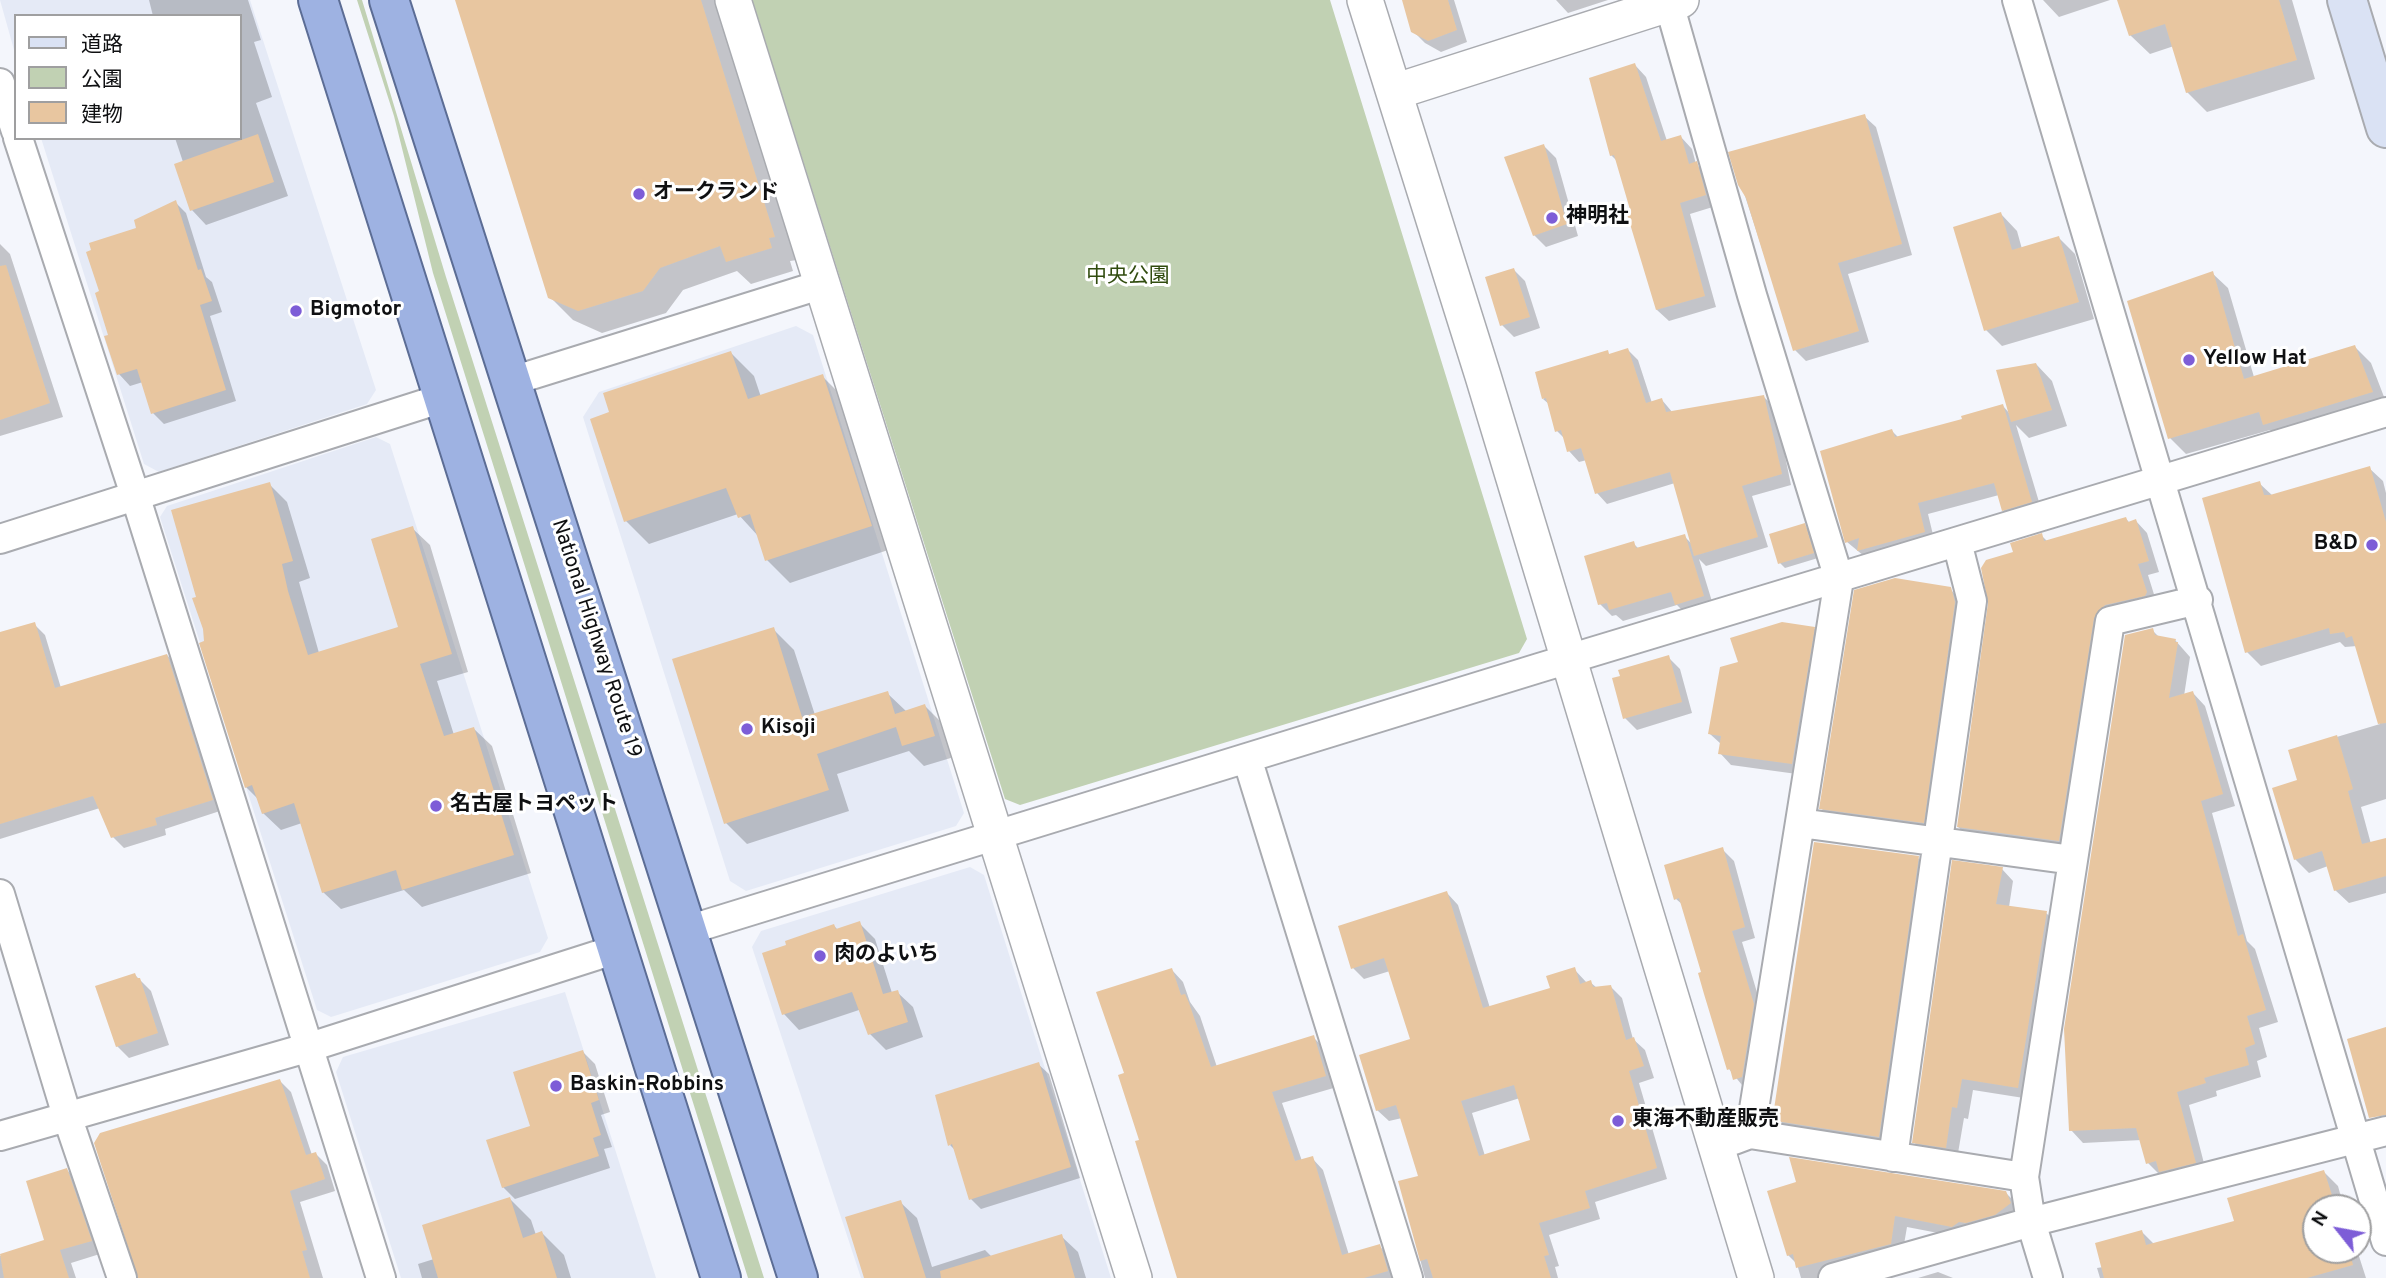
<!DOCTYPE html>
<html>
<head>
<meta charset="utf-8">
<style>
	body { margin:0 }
	#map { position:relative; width:2386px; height:1278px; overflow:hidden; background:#f4f6fc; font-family:Overpass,"Noto Sans JP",sans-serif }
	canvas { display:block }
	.legend { position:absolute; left:14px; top:14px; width:228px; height:126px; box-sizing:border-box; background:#fff; border:2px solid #9f9fa0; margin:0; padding:9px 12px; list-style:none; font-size:21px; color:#0f1012 }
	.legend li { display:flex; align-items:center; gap:14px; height:35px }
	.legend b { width:35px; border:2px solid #9f9fa0 }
	.north { position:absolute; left:2302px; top:1194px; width:70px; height:70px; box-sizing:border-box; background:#fff; border:2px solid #9f9fa0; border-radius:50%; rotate:301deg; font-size:19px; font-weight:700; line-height:28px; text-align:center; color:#0f1012 }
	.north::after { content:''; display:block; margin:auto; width:24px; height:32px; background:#7d5dd7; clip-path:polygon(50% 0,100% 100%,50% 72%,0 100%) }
</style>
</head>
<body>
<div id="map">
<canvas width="2386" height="1278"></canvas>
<ul class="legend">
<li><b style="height:9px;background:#dae2f4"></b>道路</li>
<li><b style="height:19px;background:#c1d1b3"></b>公園</li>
<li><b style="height:19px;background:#e8c6a0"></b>建物</li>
</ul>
<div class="north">N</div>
</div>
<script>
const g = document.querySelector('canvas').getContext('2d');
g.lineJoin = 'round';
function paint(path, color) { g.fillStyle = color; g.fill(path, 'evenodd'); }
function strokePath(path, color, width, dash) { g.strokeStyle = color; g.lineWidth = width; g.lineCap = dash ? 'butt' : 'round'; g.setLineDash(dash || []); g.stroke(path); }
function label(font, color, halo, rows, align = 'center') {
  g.font = font + ' Overpass,"Noto Sans JP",sans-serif'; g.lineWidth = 6; g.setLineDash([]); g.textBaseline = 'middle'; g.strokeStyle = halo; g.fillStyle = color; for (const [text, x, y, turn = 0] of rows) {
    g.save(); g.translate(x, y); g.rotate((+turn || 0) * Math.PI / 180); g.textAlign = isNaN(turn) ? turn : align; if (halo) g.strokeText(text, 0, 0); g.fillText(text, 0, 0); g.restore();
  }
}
paint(new Path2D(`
	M 0,0 L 250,0 L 376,390 L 367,404 L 159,472 L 144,464 L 41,138 L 240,138 L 240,16 L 16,16 L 16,57 Z
	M 796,326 L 813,335 L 964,813 L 956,826 L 746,891 L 730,881 L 583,417 L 599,392 Z
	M 376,437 L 390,444 L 548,938 L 540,952 L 331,1017 L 317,1010 L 160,517 L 167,506 Z
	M 970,867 L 984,875 L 1111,1278 L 861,1278 L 752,947 L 761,931 Z
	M 565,992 L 656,1278 L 401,1278 L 336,1072 L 343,1057 Z`), '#e5eaf6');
paint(new Path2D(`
	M 357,0 L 362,0 L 446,277 L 764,1278 L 748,1278 L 433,273 L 394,116 Z
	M 752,0 L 1330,0 L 1527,639 L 1519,653 L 1020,805 L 1005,799 Z`), '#c1d1b3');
paint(new Path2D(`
	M 149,0 L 248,0 L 261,40 L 254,42 L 272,97 L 256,103 L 288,196 L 206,225 L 192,210 L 176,165 L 183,162 L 175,138 L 240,138 L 240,16 L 153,16 Z
	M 456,0 L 716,0 L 797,260 L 790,261 L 793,271 L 751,284 L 737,271 L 683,290 L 666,313 L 602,333 L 573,320 L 550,297 Z
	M 1403,0 L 1454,0 L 1467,42 L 1441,52 L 1425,43 L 1413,31 Z
	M 1556,0 L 1608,0 L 1568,13 Z
	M 2043,0 L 2110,0 L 2059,17 Z
	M 2119,0 L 2292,0 L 2315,79 L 2207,112 L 2187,92 L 2174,46 L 2150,54 L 2130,35 Z
	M 1635,65 L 1646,77 L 1667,141 L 1681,137 L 1692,149 L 1696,164 L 1707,175 L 1716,206 L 1690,214 L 1716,307 L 1669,321 L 1657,310 L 1618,162 L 1611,155 Z
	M 1864,116 L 1876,127 L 1912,255 L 1848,274 L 1869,342 L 1806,361 L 1795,350 L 1731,153 Z
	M 1544,146 L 1556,158 L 1578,236 L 1546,247 L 1534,235 Z
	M 175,202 L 186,213 L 206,277 L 212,282 L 222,312 L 210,316 L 236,401 L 164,424 L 153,413 L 143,382 L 130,386 L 119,374 L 106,338 L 110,336 L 101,293 L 138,229 Z
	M 2001,214 L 2017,231 L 2022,249 L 2059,238 L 2075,254 L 2094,319 L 2002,346 L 1986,330 Z
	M 0,244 L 10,254 L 63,417 L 0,436 Z
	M 1514,270 L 1525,281 L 1540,328 L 1514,337 L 1502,325 Z
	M 2212,273 L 2228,288 L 2254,377 L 2355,347 L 2371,363 L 2386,402 L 2281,440 L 2270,430 L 2186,454 L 2170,438 L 2129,302 Z
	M 1628,350 L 1638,360 L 1652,403 L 1662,400 L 1673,413 L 1764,397 L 1775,408 L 1791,485 L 1752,496 L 1768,547 L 1706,566 L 1699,559 L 1714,608 L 1688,616 L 1677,605 L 1623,621 L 1616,615 L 1612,616 L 1600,604 L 1633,543 L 1639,549 L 1684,536 L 1693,545 L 1675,483 L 1607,504 L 1597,493 L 1587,460 L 1579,462 L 1569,451 L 1565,439 L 1557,431 L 1550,405 L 1543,399 L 1607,352 L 1610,355 Z
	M 731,353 L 754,376 L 761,397 L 822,376 L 845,399 L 894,548 L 790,583 L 767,560 L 759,537 L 738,514 L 649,544 L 626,521 L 611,413 Z
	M 2036,364 L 2052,381 L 2067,426 L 2029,438 L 2016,425 L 2042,512 L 2014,521 L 2003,510 L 1999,495 L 1928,514 L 1935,543 L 1870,561 L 1847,542 L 1892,431 L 1899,438 L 1964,421 L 2003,406 L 2010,414 Z
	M 2369,468 L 2383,481 L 2386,493 L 2386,799 L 2361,807 L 2371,844 L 2386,845 L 2386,893 L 2349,903 L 2335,890 L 2328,866 L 2309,873 L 2295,859 L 2299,781 L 2290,751 L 2380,724 L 2357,646 L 2345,647 L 2340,642 L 2261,666 L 2247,652 L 2259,483 L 2273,496 Z
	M 269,484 L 287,502 L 310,578 L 299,582 L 319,653 L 400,629 L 412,528 L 430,545 L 468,672 L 437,681 L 454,735 L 474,729 L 492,746 L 531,873 L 422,907 L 404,890 L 341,909 L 323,892 L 302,823 L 281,830 L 263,813 L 259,800 L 246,787 L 206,642 L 198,598 Z
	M 2126,519 L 2130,523 L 2136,521 L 2147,533 L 2159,572 L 2148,575 L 2157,604 L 2117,616 L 2070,851 L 1970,838 L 1958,827 L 2015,554 L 2041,535 L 2048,542 Z
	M 1804,525 L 1810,531 L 1818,558 L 1785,568 L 1780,563 Z
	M 1950,589 L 1962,601 L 1935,833 L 1832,820 L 1821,808 Z
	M 34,624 L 45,635 L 61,688 L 167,655 L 178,666 L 223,810 L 165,829 L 166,835 L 124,848 L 113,837 L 100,808 L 0,839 L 0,634 Z
	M 1814,628 L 1825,640 L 1804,775 L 1731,765 L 1720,753 L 1721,744 L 1710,734 L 1740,663 Z
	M 773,629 L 794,650 L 815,715 L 887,693 L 907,712 L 925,706 L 946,727 L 954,757 L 924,766 L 909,751 L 837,774 L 849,811 L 747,844 L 726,823 Z
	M 2152,630 L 2160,638 L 2175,640 L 2190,657 L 2184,696 L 2193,693 L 2205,706 L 2235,806 L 2212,813 L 2247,941 L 2255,949 L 2278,1022 L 2259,1028 L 2267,1057 L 2257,1061 L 2261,1077 L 2216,1091 L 2217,1096 L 2189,1105 L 2207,1175 L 2161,1176 L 2148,1163 L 2142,1140 L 2083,1143 L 2071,1130 Z
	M 1668,657 L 1680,669 L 1692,713 L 1637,730 L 1625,718 Z
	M 1722,849 L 1734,861 L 1755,938 L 1742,942 L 1764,1016 L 1746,1090 L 1729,1069 L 1683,905 L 1676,899 Z
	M 1918,858 L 1930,869 L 1890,1148 L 1790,1132 L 1775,1115 Z
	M 2002,869 L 2013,881 L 2009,907 L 2046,913 L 2058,924 L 2030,1099 L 1973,1090 L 1968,1119 L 1964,1118 L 1957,1159 L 1925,1154 L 1914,1142 Z
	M 1447,893 L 1458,905 L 1490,1008 L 1552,989 L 1574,969 L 1587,983 L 1590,982 L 1597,988 L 1611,987 L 1622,998 L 1633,1039 L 1645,1050 L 1654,1078 L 1639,1083 L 1667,1179 L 1595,1202 L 1600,1219 L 1549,1235 L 1559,1266 L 1555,1267 L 1558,1278 L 1425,1278 L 1400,1183 L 1420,1177 L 1402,1118 L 1389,1121 L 1377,1110 L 1412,1041 L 1390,971 L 1364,979 L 1353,968 ZM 1520,1098 L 1532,1141 L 1485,1156 L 1472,1113 Z
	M 859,923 L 875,939 L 892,993 L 897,992 L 913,1007 L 923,1037 L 886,1050 L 870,1034 L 859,1010 L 799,1030 L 784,1014 L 834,926 L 838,930 Z
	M 1172,970 L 1183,982 L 1190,1002 L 1200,1016 L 1217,1067 L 1313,1037 L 1325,1049 L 1337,1087 L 1282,1103 L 1302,1161 L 1312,1158 L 1323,1170 L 1349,1255 L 1379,1246 L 1391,1257 L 1398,1278 L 1178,1278 L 1126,1074 Z
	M 135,975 L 151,991 L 169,1045 L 129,1058 L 117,1046 Z
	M 583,1052 L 595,1064 L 610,1112 L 601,1115 L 612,1147 L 604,1149 L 610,1168 L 515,1199 L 503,1187 L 532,1127 Z
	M 1038,1064 L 1049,1074 L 1080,1178 L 981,1209 L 971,1199 L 956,1151 L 950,1145 Z
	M 280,1081 L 291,1092 L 312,1155 L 316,1154 L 327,1165 L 335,1191 L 300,1202 L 323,1278 L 139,1278 Z
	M 67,1170 L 79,1182 L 103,1253 L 71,1263 L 76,1278 L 0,1278 L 0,1256 L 46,1242 Z
	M 2324,1172 L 2338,1186 L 2344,1208 L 2316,1208 L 2316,1250 L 2357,1250 L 2366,1278 L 2100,1278 L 2097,1268 L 2103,1267 L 2142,1232 L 2154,1244 L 2236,1222 Z
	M 1770,1192 L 2006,1193 L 2018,1205 L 2022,1215 L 1964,1238 L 1907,1227 L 1902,1256 L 1836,1278 L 1801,1278 L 1797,1264 L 1788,1255 Z
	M 510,1199 L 531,1220 L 536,1235 L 542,1233 L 564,1255 L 571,1278 L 422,1278 L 418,1264 L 434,1259 Z
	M 900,1202 L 917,1218 L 932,1267 L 985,1250 L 992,1257 L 1061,1236 L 1078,1252 L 1086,1278 L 867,1278 Z
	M 1938,1272 L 1953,1278 L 1918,1278 Z`), '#0003');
paint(new Path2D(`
	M 455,0 L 701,0 L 775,237 L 769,238 L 772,248 L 726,262 L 720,246 L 660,268 L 643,291 L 578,311 L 548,298 Z
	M 1402,0 L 1448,0 L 1457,30 L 1428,41 L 1411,32 Z
	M 2117,0 L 2279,0 L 2297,60 L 2186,93 L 2165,24 L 2129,36 Z
	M 1635,63 L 1661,141 L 1681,135 L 1689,164 L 1697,161 L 1706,195 L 1680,203 L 1705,296 L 1656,310 L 1627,214 L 1631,213 L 1614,155 L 1610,156 L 1589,78 Z
	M 1865,114 L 1902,244 L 1838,263 L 1859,331 L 1793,351 L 1746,198 L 1738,185 L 1728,152 Z
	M 258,134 L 274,182 L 190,211 L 174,164 Z
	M 1544,144 L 1567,224 L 1533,236 L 1504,157 Z
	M 176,200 L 198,270 L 201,269 L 212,301 L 200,305 L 226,390 L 151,414 L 137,369 L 117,375 L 104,336 L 108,335 L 95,293 L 99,291 L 86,252 L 91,250 L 89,243 L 136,228 L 134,220 Z
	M 2001,212 L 2012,250 L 2059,236 L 2079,302 L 1984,331 L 1953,227 Z
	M 6,265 L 50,403 L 0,420 L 0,266 Z
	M 1514,268 L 1530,317 L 1500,326 L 1485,277 Z
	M 2213,271 L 2244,379 L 2355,345 L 2373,392 L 2263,425 L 2259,412 L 2168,439 L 2127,301 Z
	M 1628,348 L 1646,403 L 1662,398 L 1666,412 L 1764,395 L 1782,474 L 1742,486 L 1758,537 L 1694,556 L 1670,472 L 1595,494 L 1581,448 L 1567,452 L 1561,430 L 1555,432 L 1546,398 L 1542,399 L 1535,372 L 1608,350 L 1609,354 Z
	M 731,351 L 748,399 L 823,374 L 872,526 L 765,561 L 750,514 L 738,518 L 726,488 L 624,522 L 590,419 L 609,412 L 603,393 Z
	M 2036,363 L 2052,410 L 2011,422 L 1996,370 Z
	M 2003,404 L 2032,502 L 2002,511 L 1994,483 L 1918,503 L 1925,532 L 1857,551 L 1859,538 L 1845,543 L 1820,451 L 1892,429 L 1895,437 L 1962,419 L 1961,416 Z
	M 2370,466 L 2386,522 L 2386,723 L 2378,724 L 2352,636 L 2346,638 L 2344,632 L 2330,634 L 2329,628 L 2245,653 L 2202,498 L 2260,481 L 2264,495 L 2270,495 Z
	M 270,482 L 293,561 L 282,564 L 288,591 L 308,655 L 398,627 L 371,539 L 413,526 L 452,654 L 420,664 L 444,736 L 474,727 L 514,855 L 402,890 L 396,870 L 322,893 L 294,803 L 262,814 L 252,785 L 245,788 L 199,643 L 204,641 L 203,629 L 192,598 L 196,597 L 171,510 Z
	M 2126,517 L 2128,522 L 2136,519 L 2149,561 L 2138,564 L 2147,592 L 2145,596 L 2105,605 L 2094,618 L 2059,841 L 1957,827 L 1988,603 L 1981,568 L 1986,560 L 2013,552 L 2010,543 L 2042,533 L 2044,541 Z
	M 1805,523 L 1814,553 L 1778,564 L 1769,534 Z
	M 1685,534 L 1704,596 L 1675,605 L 1671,592 L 1609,610 L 1607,603 L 1598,605 L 1584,556 L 1634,541 L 1636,548 Z
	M 1895,578 L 1951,587 L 1955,602 L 1924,823 L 1819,809 L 1854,590 Z
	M 35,622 L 55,688 L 167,654 L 213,800 L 155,818 L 157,825 L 111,838 L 93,796 L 0,824 L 0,632 Z
	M 1782,622 L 1815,627 L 1792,764 L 1718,754 L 1721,736 L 1708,734 L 1720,667 L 1738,662 L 1730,638 Z
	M 774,627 L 802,717 L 888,691 L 895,714 L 925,704 L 935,736 L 902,746 L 896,727 L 817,754 L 829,790 L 724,824 L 672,659 Z
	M 2153,628 L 2155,635 L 2176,639 L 2175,642 L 2178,642 L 2169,698 L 2193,691 L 2223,794 L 2201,801 L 2238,936 L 2243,934 L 2266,1010 L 2247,1016 L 2255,1044 L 2245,1048 L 2249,1065 L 2204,1078 L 2206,1083 L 2177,1092 L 2196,1163 L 2159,1172 L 2156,1161 L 2146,1164 L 2136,1128 L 2069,1131 L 2064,1029 L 2125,635 Z
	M 1669,655 L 1682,702 L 1623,719 L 1612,678 L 1620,676 L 1618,670 Z
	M 2337,735 L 2353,789 L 2348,791 L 2362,844 L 2386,838 L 2386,876 L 2334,891 L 2322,851 L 2294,860 L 2272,788 L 2297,780 L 2288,750 Z
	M 1814,842 L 1919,856 L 1879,1137 L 1776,1121 L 1777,1116 L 1773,1116 Z
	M 1723,847 L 1745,927 L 1732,931 L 1754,1004 L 1742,1077 L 1733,1080 L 1730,1069 L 1727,1070 L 1704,994 L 1698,973 L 1701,972 L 1679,898 L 1674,900 L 1664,865 Z
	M 1952,860 L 2003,867 L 1996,904 L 2047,911 L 2018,1088 L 1962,1079 L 1957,1108 L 1952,1107 L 1946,1148 L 1912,1143 Z
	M 1447,891 L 1483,1008 L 1550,988 L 1546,976 L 1575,967 L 1580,984 L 1591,980 L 1593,987 L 1611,985 L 1626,1040 L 1634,1037 L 1644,1066 L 1629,1071 L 1657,1168 L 1585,1191 L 1590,1208 L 1539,1223 L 1549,1255 L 1544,1256 L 1551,1278 L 1433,1278 L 1427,1259 L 1420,1261 L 1398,1181 L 1418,1176 L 1396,1105 L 1376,1111 L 1359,1055 L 1410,1039 L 1384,958 L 1351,969 L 1338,926 ZM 1514,1085 L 1530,1140 L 1479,1156 L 1461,1101 Z
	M 860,921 L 883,994 L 898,990 L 908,1022 L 868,1035 L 852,992 L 782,1015 L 762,953 L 786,945 L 785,941 L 834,924 L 836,929 Z
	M 1172,968 L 1181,995 L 1185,994 L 1189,1003 L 1211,1067 L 1314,1035 L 1326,1076 L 1272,1092 L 1295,1161 L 1313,1156 L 1342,1255 L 1380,1244 L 1388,1271 L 1364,1278 L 1177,1278 L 1135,1141 L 1139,1140 L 1118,1075 L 1124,1073 L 1096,992 Z
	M 135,973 L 137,978 L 140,978 L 158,1033 L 116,1047 L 95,986 Z
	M 2386,1027 L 2386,1115 L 2369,1118 L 2347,1039 Z
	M 583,1050 L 599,1100 L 591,1103 L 601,1135 L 593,1138 L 599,1156 L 502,1188 L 486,1140 L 530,1126 L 513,1072 Z
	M 1039,1062 L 1071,1167 L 969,1200 L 952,1144 L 948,1146 L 935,1095 Z
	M 280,1079 L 306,1155 L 316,1152 L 325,1179 L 290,1191 L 307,1250 L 302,1251 L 310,1278 L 138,1278 L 94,1143 L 100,1133 Z
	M 1789,1157 L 2006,1191 L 2011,1203 L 1995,1215 L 1966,1223 L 1959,1222 L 1952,1227 L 1895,1216 L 1891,1244 L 1796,1268 L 1793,1254 L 1787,1256 L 1767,1191 L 1796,1182 Z
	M 67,1168 L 92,1241 L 60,1250 L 69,1278 L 4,1278 L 0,1254 L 44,1240 L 26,1181 Z
	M 2324,1170 L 2336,1208 L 2316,1208 L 2316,1250 L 2349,1250 L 2353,1265 L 2307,1278 L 2104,1278 L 2095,1243 L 2142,1230 L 2146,1245 L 2234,1221 L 2227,1198 Z
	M 510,1197 L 523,1238 L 542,1231 L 557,1278 L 438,1278 L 422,1225 Z
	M 901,1200 L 926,1278 L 864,1278 L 845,1217 Z
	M 1062,1234 L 1075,1278 L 941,1278 L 940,1271 Z`), '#e8c6a0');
const minor = new Path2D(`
	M 1668,0 L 1752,295 L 1839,579 L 1750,1134
	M 2017,0 L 2386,1241
	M 0,83 L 16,131
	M 18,138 L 135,495 L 381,1278
	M 512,381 L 820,285
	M 0,539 L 443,398
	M 1247,758 L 1408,1278
	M 1800,823 L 2073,860
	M 0,894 L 67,1116 L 122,1278
	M 688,930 L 1539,668 L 2386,412
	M 0,1136 L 310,1047 L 620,948
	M 1734,1140 L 1750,1134 L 2024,1177
	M 1893,1157 L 1972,601 L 1957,542
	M 1833,1278 L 2031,1222 L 2386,1131
	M 2048,1278 L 2031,1222 L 2024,1177 L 2110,621 L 2198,600`);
const tertiary = new Path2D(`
	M 733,0 L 1134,1278
	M 1365,0 L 1483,376 L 1756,1278
	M 1394,92 L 1681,0`);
const secondary = new Path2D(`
	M 2347,0 L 2386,128`);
const trunk = new Path2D(`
	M 318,0 L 721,1278
	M 389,0 L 798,1278`);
strokePath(minor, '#a9abb0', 32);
strokePath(tertiary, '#a9abb0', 38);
strokePath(secondary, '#a9abb0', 42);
strokePath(trunk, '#5c6d95', 42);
strokePath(minor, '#fff', 28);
strokePath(tertiary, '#fff', 35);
strokePath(secondary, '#dae2f4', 38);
strokePath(trunk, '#9eb2e2', 38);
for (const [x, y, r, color] of [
	[639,194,7,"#7d5dd7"],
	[1552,218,7,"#7d5dd7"],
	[296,311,7,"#7d5dd7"],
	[2189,360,7,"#7d5dd7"],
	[2372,545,7,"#7d5dd7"],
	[747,729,7,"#7d5dd7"],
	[436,806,7,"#7d5dd7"],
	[820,956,7,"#7d5dd7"],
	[556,1086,7,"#7d5dd7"],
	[1618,1121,7,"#7d5dd7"]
]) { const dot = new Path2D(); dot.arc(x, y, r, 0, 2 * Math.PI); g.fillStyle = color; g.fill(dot); strokePath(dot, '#fff', 2.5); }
label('bold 21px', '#0f1012', '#fff', [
	["オークランド",653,194],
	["神明社",1566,218],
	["Bigmotor",310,311],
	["Yellow Hat",2203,360],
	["B&D",2358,545,"right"],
	["Kisoji",761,729],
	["名古屋トヨペット",450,806],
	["肉のよいち",834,956],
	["Baskin-Robbins",570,1086],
	["東海不動産販売",1632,1121]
], 'left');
label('21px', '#314c0f', '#fff', [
	["中央公園",1128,278]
]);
label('21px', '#0f1012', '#fff', [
	["National Highway Route 19",595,639,72]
]);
</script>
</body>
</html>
